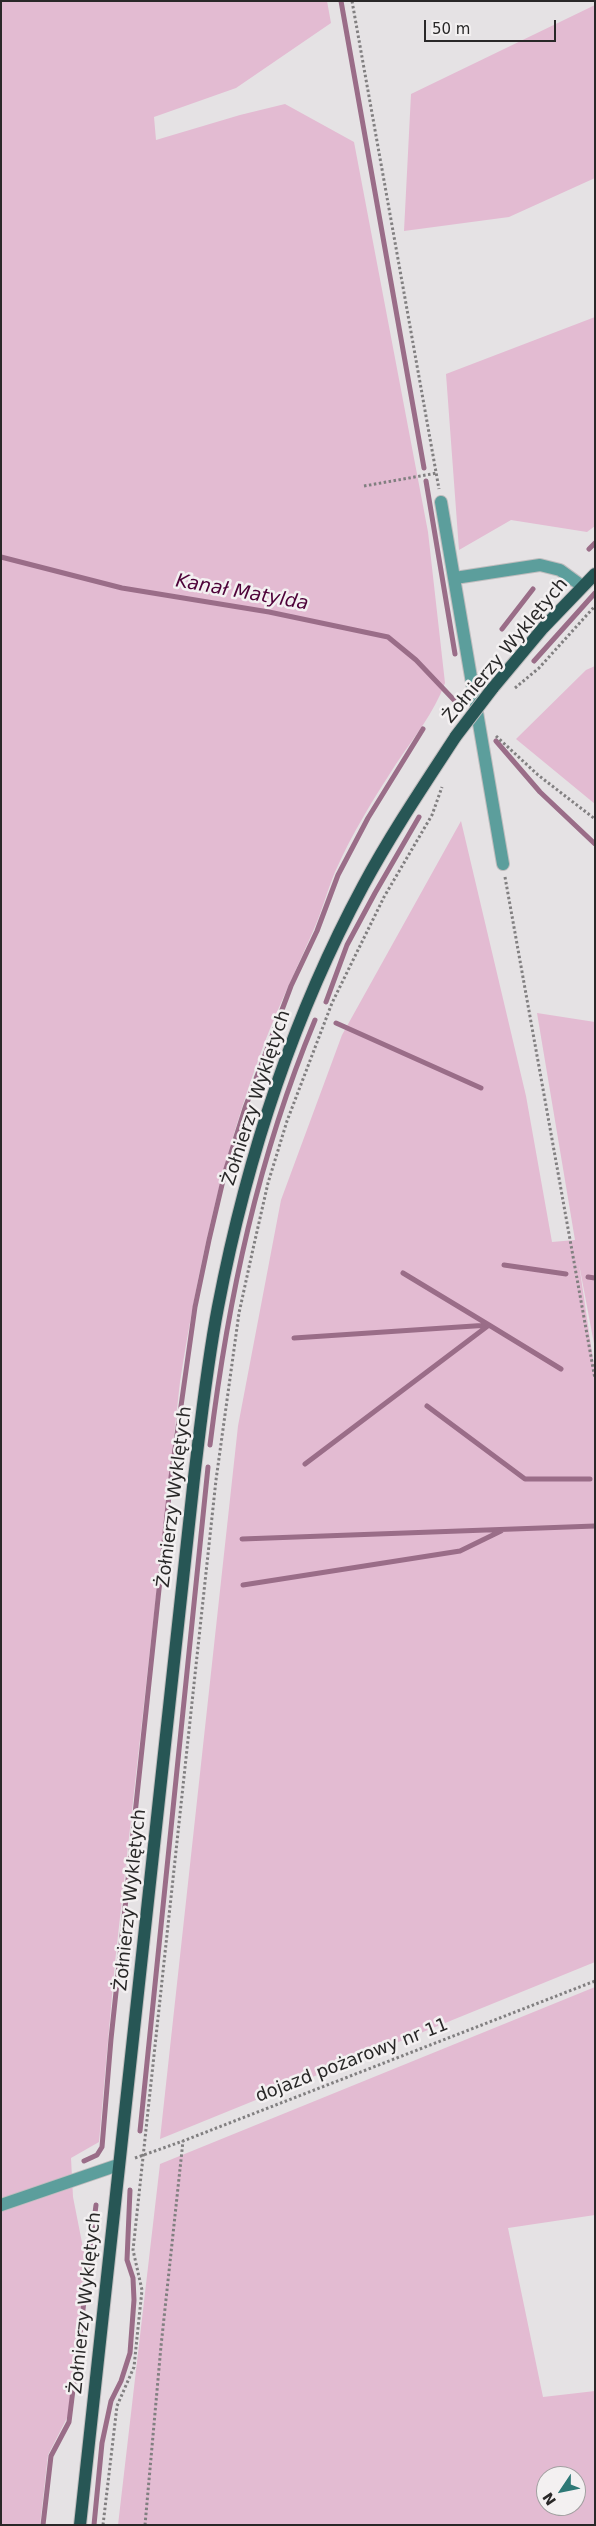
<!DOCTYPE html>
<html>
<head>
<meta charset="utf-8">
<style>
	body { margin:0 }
	#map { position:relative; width:596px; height:2526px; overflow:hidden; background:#e5e2e4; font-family:"DejaVu Sans",sans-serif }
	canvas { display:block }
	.frame { position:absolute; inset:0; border:2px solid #292828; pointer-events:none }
	.north { position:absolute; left:536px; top:2466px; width:50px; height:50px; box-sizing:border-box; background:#f3f0f1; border:1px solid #a2a0a1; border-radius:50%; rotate:236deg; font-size:14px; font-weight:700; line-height:20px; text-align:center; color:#292828 }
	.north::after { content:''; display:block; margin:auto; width:18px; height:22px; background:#2e7876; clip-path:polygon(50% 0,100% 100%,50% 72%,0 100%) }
	.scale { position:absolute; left:424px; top:20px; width:132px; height:22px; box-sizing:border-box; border:2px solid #292828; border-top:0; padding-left:6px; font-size:15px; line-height:18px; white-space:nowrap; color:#292828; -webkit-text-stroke:4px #f3f0f1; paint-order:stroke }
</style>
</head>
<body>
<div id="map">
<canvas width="596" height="2526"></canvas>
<div class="frame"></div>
<div class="north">N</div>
<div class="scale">50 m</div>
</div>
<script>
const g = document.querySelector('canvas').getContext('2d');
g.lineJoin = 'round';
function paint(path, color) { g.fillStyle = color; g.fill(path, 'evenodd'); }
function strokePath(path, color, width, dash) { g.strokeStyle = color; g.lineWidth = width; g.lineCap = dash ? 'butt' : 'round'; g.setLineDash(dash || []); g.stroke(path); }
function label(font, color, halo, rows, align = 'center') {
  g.font = font + ' "DejaVu Sans",sans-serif'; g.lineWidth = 5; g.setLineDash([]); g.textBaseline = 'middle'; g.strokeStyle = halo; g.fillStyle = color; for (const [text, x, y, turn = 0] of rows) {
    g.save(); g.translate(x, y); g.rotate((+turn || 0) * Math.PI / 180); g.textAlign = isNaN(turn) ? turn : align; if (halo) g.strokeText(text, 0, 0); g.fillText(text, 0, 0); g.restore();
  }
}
paint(new Path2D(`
	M 1,1 L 327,1 L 331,23 L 236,88 L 154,117 L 156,140 L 240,115 L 285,104 L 354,142 L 428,532 L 445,683 C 434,713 414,737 396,764 C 374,798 351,835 335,872 C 327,891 322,911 314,929 C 297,968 279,1005 264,1044 C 223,1153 198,1267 180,1382 L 115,1962 L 99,2142 L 71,2158 L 73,2197 L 86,2263 L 68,2416 L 48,2455 L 40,2525 L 1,2525 Z
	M 595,5 L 595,178 L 509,217 L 404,231 L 411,94 Z
	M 595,317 L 595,526 L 587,532 L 511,520 L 459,550 L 446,374 Z
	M 595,666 L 595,804 L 516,739 L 586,670 Z
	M 461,821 L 526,1096 L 552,1242 L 575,1240 L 537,1013 L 595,1022 L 595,1349 L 579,1264 L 595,1373 L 595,1962 L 160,2139 L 238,1426 L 281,1200 L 342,1035 Z
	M 595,1987 L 595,2215 L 508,2228 L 543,2397 L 595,2391 L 595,2525 L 118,2525 L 160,2164 ZM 546,2476 L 576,2476 L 576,2506 L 546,2506 Z`), '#e3bbd2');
strokePath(new Path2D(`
	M 341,1 L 424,468
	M 426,481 L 455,654
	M 589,549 L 595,543
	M 1,557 L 122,588 L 269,612 L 388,637 L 416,660 L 454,700
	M 502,629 L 533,589
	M 534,661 L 595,593
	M 496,741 L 540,792 L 595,844
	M 326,1002 L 347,945 L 375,893 L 419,817
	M 336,1023 L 481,1088
	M 504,1265 L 566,1274
	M 588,1277 L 595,1278
	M 294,1338 L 489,1325 L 561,1369
	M 427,1406 L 525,1479 L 590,1479
	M 210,1445 C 228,1299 258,1157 315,1020
	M 305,1464 L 489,1325 L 403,1273
	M 242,1539 L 595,1526
	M 243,1585 L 460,1551 L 501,1531
	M 140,2131 L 208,1467
	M 84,2161 L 97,2155 L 102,2147 L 111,2039 L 171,1477 L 195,1307 L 209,1240 L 225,1172 L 245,1108 L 291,986 L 317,931 L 338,875 L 368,818 L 423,729
	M 43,2525 L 51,2456 L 69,2422 L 96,2205
	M 94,2525 L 102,2443 L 111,2401 L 121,2381 L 130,2353 L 134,2300 L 133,2278 L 127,2260 L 130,2190`), '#9a6d88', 5);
const minor = new Path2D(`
	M 441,502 L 503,864
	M 455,578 L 540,565 L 560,570 L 582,586
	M 1,2205 L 118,2165`);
const major = new Path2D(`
	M 492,689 L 543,628 L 595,574
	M 80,2525 L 194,1478 C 201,1421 207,1364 218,1307 C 246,1161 292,1018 363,886 C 391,834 424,785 456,736`);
strokePath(minor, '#bfbdbe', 14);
strokePath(major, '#bfbdbe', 14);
strokePath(new Path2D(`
	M 352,1 L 439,489
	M 364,486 L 437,473
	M 515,688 L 539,668 L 595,606
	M 496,736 L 538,775 L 595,819
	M 505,877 L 595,1379
	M 135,2158 L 183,2141 L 595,1981
	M 103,2525 L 117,2406 L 134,2367 L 138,2328 L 142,2290 L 133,2250 L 216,1480 L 239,1313 L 253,1249 L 268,1183 L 287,1121 L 332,1003 L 384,897 L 432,815 L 442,787
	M 145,2525 L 161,2346 L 183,2141`), '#817f80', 3, [2.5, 2.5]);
strokePath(minor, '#5c9e9c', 12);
strokePath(major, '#275655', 12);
const majorBridge = new Path2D(`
	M 456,736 L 492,689`);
strokePath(majorBridge, '#bfbdbe', 14, []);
strokePath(majorBridge, '#275655', 12);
label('18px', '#292828', '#f3f0f1', [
	["Żołnierzy Wyklętych",506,651,-50],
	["Żołnierzy Wyklętych",257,1098,-72],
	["Żołnierzy Wyklętych",175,1497,-83],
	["Żołnierzy Wyklętych",131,1900,-84],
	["dojazd pożarowy nr 11",352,2061,-21],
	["Żołnierzy Wyklętych",86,2303,-84]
]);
label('italic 19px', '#4d0138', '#f3f0f1', [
	["Kanał Matylda",242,593,10]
]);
</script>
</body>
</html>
